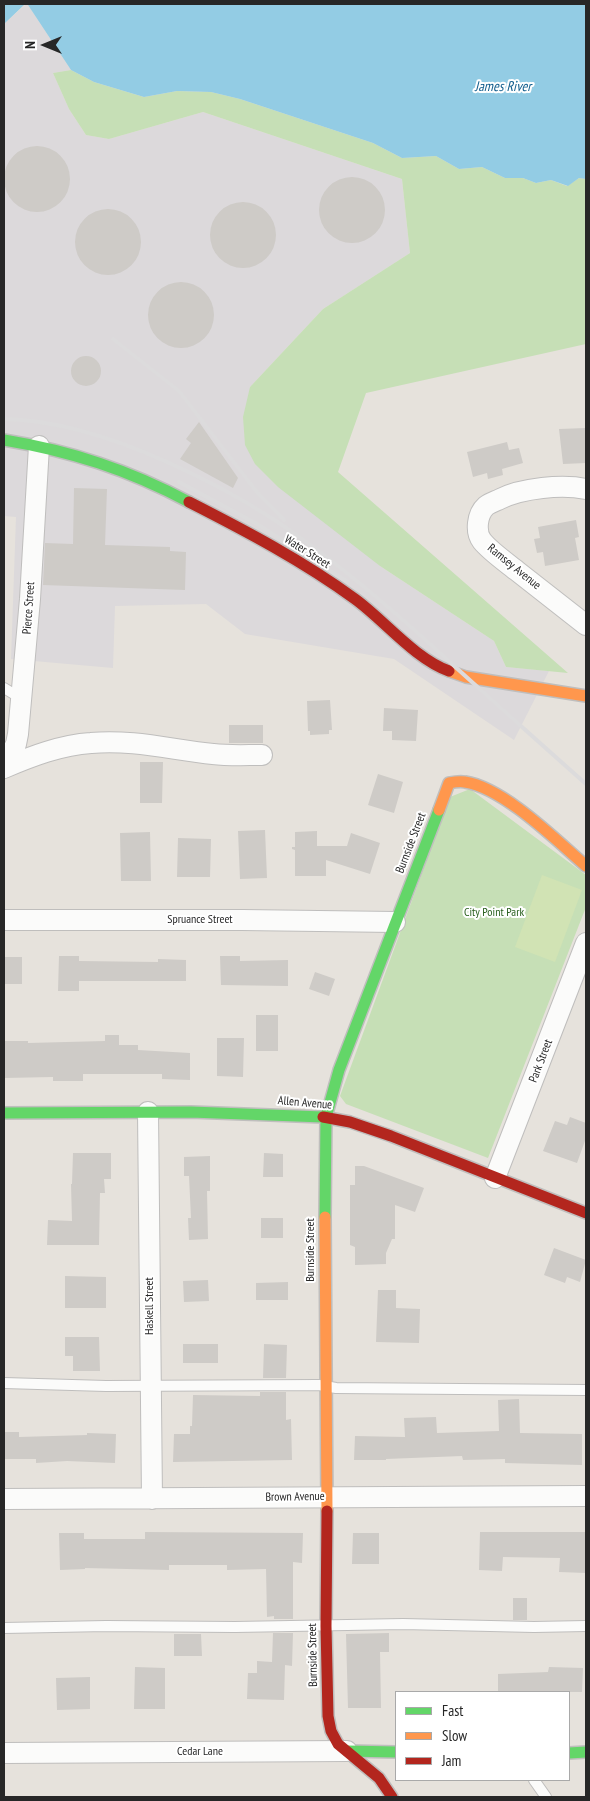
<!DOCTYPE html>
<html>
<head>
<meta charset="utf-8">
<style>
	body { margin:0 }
	#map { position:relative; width:590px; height:1801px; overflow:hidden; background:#e6e2dc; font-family:"PT Sans Narrow",sans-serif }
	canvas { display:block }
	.frame { position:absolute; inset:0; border:5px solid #272727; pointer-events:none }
	.legend { position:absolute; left:395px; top:1691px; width:175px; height:90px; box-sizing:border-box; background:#fff; border:1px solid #a9a9a9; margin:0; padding:6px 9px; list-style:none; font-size:15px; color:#272727 }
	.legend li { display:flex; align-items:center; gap:10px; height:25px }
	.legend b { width:25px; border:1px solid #a9a9a9 }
	.north { position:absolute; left:20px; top:20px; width:50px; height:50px; -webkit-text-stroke:4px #fff; paint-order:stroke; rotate:270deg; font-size:14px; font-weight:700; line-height:20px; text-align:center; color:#272727 }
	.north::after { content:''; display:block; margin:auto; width:18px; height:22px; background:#272727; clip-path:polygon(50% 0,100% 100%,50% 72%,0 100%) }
</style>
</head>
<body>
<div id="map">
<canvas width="590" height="1801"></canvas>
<div class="frame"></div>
<ul class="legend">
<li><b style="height:6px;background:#63d668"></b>Fast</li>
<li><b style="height:6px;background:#ff974d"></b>Slow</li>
<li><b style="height:6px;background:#b3261e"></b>Jam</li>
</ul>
<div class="north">N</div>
</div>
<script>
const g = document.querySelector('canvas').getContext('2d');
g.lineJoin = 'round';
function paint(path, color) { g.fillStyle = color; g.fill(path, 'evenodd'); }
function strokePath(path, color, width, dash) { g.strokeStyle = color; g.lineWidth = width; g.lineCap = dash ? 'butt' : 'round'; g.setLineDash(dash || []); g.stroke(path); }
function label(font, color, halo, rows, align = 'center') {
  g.font = font + ' "PT Sans Narrow",sans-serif'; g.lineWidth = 4; g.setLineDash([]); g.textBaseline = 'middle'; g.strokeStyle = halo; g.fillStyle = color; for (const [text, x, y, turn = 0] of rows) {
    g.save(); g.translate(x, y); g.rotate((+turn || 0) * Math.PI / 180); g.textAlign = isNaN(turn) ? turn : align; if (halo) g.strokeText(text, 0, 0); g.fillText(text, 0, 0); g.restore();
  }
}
paint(new Path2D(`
	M 25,5 L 28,5 L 71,70 L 53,73 L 69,109 L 86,135 L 109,139 L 203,112 L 402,179 L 410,253 L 323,309 L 250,387 L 380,566 L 494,641 L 506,667 L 549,671 L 514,740 L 394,659 L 245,634 L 206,604 L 115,606 L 113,668 L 11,659 L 16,517 L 4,516 L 4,24 Z`), '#dcd9db');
paint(new Path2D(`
	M 71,70 L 94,82 L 144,97 L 177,91 L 211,92 L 240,99 L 373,143 L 402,158 L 436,156 L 459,169 L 482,167 L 505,178 L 523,178 L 536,183 L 551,180 L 567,186 L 579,178 L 586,179 L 586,344 L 366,393 L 338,472 L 568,673 L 506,667 L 494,641 L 380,566 L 278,487 L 255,464 L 245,445 L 243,417 L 250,387 L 323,309 L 410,253 L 402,179 L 203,112 L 109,139 L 86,135 L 69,109 L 53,73 Z
	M 470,789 L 586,875 L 586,907 L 488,1158 L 346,1104 L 340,1096 L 450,797 Z`), '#c6dfb6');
paint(new Path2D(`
	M 542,875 L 582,890 L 555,962 L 515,947 Z`), '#d1e3b4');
paint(new Path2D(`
	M 4,4 L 586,4 L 586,179 L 579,178 L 568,186 L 551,180 L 536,183 L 523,178 L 505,178 L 482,167 L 459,169 L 436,156 L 402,158 L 373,143 L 240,99 L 211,92 L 177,91 L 144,97 L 94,82 L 71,70 L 28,5 L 24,5 L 4,24 Z`), '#93cce4');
paint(new Path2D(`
	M4 179a33 33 0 1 1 66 0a33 33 0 1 1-66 0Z
	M319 210a33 33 0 1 1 66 0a33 33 0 1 1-66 0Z
	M210 235a33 33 0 1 1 66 0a33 33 0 1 1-66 0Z
	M75 242a33 33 0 1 1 66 0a33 33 0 1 1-66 0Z
	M148 315a33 33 0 1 1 66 0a33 33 0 1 1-66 0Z
	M71 371a15 15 0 1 1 30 0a15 15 0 1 1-30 0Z
	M 199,422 L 238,478 L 233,488 L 180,459 L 191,443 L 186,439 Z
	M 586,428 L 586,463 L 563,464 L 559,429 Z
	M 507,442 L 509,450 L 519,448 L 523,463 L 502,469 L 503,475 L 488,479 L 487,473 L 473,477 L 467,452 Z
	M 74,488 L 107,489 L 105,545 L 170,547 L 170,551 L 186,552 L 185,590 L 43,585 L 45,543 L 73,544 Z
	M 576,520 L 579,537 L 575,538 L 579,560 L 545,566 L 543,552 L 537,553 L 534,539 L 540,538 L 538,527 Z
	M 330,700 L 332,730 L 329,730 L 329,734 L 310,735 L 310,731 L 308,731 L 307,701 Z
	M 384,708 L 418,710 L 416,741 L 392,740 L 392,731 L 383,731 Z
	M 229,725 L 263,725 L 263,743 L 229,743 Z
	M 140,762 L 163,762 L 162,803 L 140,803 Z
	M 378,774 L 403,782 L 394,813 L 368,805 Z
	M 265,830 L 267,878 L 240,879 L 238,831 Z
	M 317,831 L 317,846 L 347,846 L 351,833 L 380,843 L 370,874 L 326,860 L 326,876 L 295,876 L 295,850 L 292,849 L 292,847 L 295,847 L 295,832 Z
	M 150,832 L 151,881 L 121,881 L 120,833 Z
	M 178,838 L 211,839 L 210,877 L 177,877 Z
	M 59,956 L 79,956 L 79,961 L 158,962 L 158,959 L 186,960 L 186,981 L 79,981 L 79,991 L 58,991 Z
	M 220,956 L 240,956 L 240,961 L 288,960 L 288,986 L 221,985 Z
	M 4,957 L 22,957 L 22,984 L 4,984 Z
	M 315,972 L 335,979 L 329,996 L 309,989 Z
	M 256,1015 L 278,1015 L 278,1051 L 256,1051 Z
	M 105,1035 L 119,1035 L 119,1045 L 138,1045 L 138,1050 L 190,1053 L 190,1080 L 162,1079 L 162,1074 L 83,1074 L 83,1081 L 53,1081 L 53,1077 L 4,1078 L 4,1041 L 28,1041 L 28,1043 L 105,1041 Z
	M 217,1038 L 244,1038 L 243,1077 L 217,1076 Z
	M 570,1117 L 586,1123 L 586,1138 L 577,1163 L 543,1151 L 555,1121 L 567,1125 Z
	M 73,1153 L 111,1153 L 111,1179 L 104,1179 L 105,1193 L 100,1193 L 99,1245 L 47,1245 L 48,1220 L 72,1221 L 71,1184 L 72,1184 Z
	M 264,1153 L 283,1154 L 283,1177 L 263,1177 Z
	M 210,1156 L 210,1191 L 207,1191 L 208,1239 L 189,1240 L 188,1218 L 191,1218 L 189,1176 L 184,1176 L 184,1157 Z
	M 355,1166 L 364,1166 L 424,1188 L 415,1212 L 395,1205 L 395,1239 L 392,1239 L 386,1253 L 386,1264 L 355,1265 L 355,1247 L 350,1245 L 350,1185 L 355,1185 Z
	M 261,1218 L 283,1218 L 283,1238 L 261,1238 Z
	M 554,1248 L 586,1260 L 580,1282 L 567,1277 L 565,1283 L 544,1275 Z
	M 65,1276 L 106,1277 L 106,1308 L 65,1308 Z
	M 208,1280 L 209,1301 L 184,1302 L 183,1281 Z
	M 288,1282 L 288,1300 L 256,1300 L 256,1283 Z
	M 378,1290 L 396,1290 L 396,1308 L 420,1309 L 419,1343 L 376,1342 Z
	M 65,1337 L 99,1337 L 100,1371 L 73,1371 L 73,1356 L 65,1356 Z
	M 183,1344 L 218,1344 L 218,1363 L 183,1363 Z
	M 264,1344 L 287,1345 L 286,1378 L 263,1378 Z
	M 260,1392 L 286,1392 L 286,1420 L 291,1419 L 292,1460 L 173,1462 L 174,1434 L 190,1434 L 190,1426 L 192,1426 L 193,1395 L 260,1396 Z
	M 519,1399 L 520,1433 L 582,1434 L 582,1465 L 505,1463 L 505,1459 L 463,1460 L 462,1456 L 386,1459 L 386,1460 L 354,1460 L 355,1436 L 405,1437 L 404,1418 L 436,1417 L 437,1433 L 499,1431 L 498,1400 Z
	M 4,1432 L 19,1432 L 19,1437 L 87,1435 L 87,1433 L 116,1434 L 115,1463 L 67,1461 L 36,1463 L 36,1459 L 4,1459 Z
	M 145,1532 L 303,1533 L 302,1563 L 293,1562 L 293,1619 L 274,1619 L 274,1616 L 267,1617 L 266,1569 L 227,1570 L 227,1565 L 169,1565 L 169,1570 L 85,1568 L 85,1569 L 60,1570 L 59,1533 L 84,1533 L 84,1539 L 145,1539 Z
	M 480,1532 L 586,1532 L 586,1573 L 559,1572 L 560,1558 L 503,1557 L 502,1571 L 479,1570 Z
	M 353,1533 L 379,1533 L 379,1564 L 352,1564 Z
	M 513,1598 L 527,1598 L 527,1620 L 513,1620 Z
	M 273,1633 L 293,1633 L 292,1666 L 285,1665 L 284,1700 L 247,1699 L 248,1673 L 257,1673 L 257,1661 L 272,1662 Z
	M 389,1633 L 389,1652 L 380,1652 L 381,1708 L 348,1708 L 346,1634 Z
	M 174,1634 L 201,1634 L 202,1656 L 174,1656 Z
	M 135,1667 L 165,1668 L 165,1709 L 134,1709 Z
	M 549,1667 L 583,1668 L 582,1692 L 498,1692 L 498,1674 L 548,1672 Z
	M 90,1677 L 90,1709 L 57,1710 L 56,1678 Z`), '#cecbc7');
const lane = new Path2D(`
	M 4,688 L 22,699
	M 4,1383 L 106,1386 L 319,1385 L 336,1388 L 586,1390
	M 4,1628 L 106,1626 L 235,1627 L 403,1624 L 534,1627 L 586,1626
	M 534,1780 L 546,1797`);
const street = new Path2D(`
	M 586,489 C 562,484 522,488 500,499 C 496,501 490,503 486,506 C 477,514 475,532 482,541 C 490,551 507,563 517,571 C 540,589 563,607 586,625
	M 4,767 L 16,744 L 18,734 L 30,599 L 39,446
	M 4,768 C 32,756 61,745 91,743 C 132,739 173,750 213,754 C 229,756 246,755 262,755
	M 4,920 L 242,920 L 395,922
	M 148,1112 L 152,1499
	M 495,1178 L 586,943
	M 4,1499 L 586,1496
	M 4,1753 L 347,1751`);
const fast = new Path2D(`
	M 4,440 C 71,451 129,470 189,502
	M 4,1113 L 191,1112 L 323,1117
	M 325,1217 L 326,1117 L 339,1070 L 439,810
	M 347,1751 L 396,1752
	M 569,1753 L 586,1752`);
const slow = new Path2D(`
	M 449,671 L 466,677 L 586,696
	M 439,810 L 449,783 C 454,782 460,781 465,782 C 504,788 556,840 586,866
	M 325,1217 L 327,1511`);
const jam = new Path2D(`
	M 189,502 C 246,531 303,561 355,599 C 384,620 415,659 449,671
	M 323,1117 L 350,1122 L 391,1136 L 586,1213
	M 327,1511 L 326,1626 L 328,1716 L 331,1731 L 338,1744 L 379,1778 L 392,1797`);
strokePath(lane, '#bfbebd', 12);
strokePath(street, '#bfbebd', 22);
strokePath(fast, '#bfbebd', 14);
strokePath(slow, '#bfbebd', 14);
strokePath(jam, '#bfbebd', 14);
strokePath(lane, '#fbfbfa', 10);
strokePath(street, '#fbfbfa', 20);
strokePath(fast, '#63d668', 11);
strokePath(slow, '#ff974d', 11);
strokePath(jam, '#b3261e', 11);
strokePath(new Path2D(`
	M 113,339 L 179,391 L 256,491 L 284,520
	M 4,419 C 60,420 116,439 167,462 C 203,478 239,497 273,519 C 337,561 395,612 451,663 C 496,704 541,744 586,784
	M 179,482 L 257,524 L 348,582`), '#dcdbdc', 4);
label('12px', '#272727', '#fff', [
	["Water Street",307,552,32],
	["Ramsey Avenue",514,567,39],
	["Pierce Street",29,608,-86],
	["Burnside Street",411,843,-69],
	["Spruance Street",200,920],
	["Park Street",541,1061,-69],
	["Allen Avenue",305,1103,5],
	["Burnside Street",311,1250,-90],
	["Haskell Street",150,1306,-90],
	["Brown Avenue",295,1497,-1],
	["Burnside Street",313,1655,-91],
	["Cedar Lane",200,1752]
]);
label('12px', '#275e1c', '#fff', [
	["City Point Park",494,913]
]);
label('italic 14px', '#145f8e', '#fff', [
	["James River",503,87]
]);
</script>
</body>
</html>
